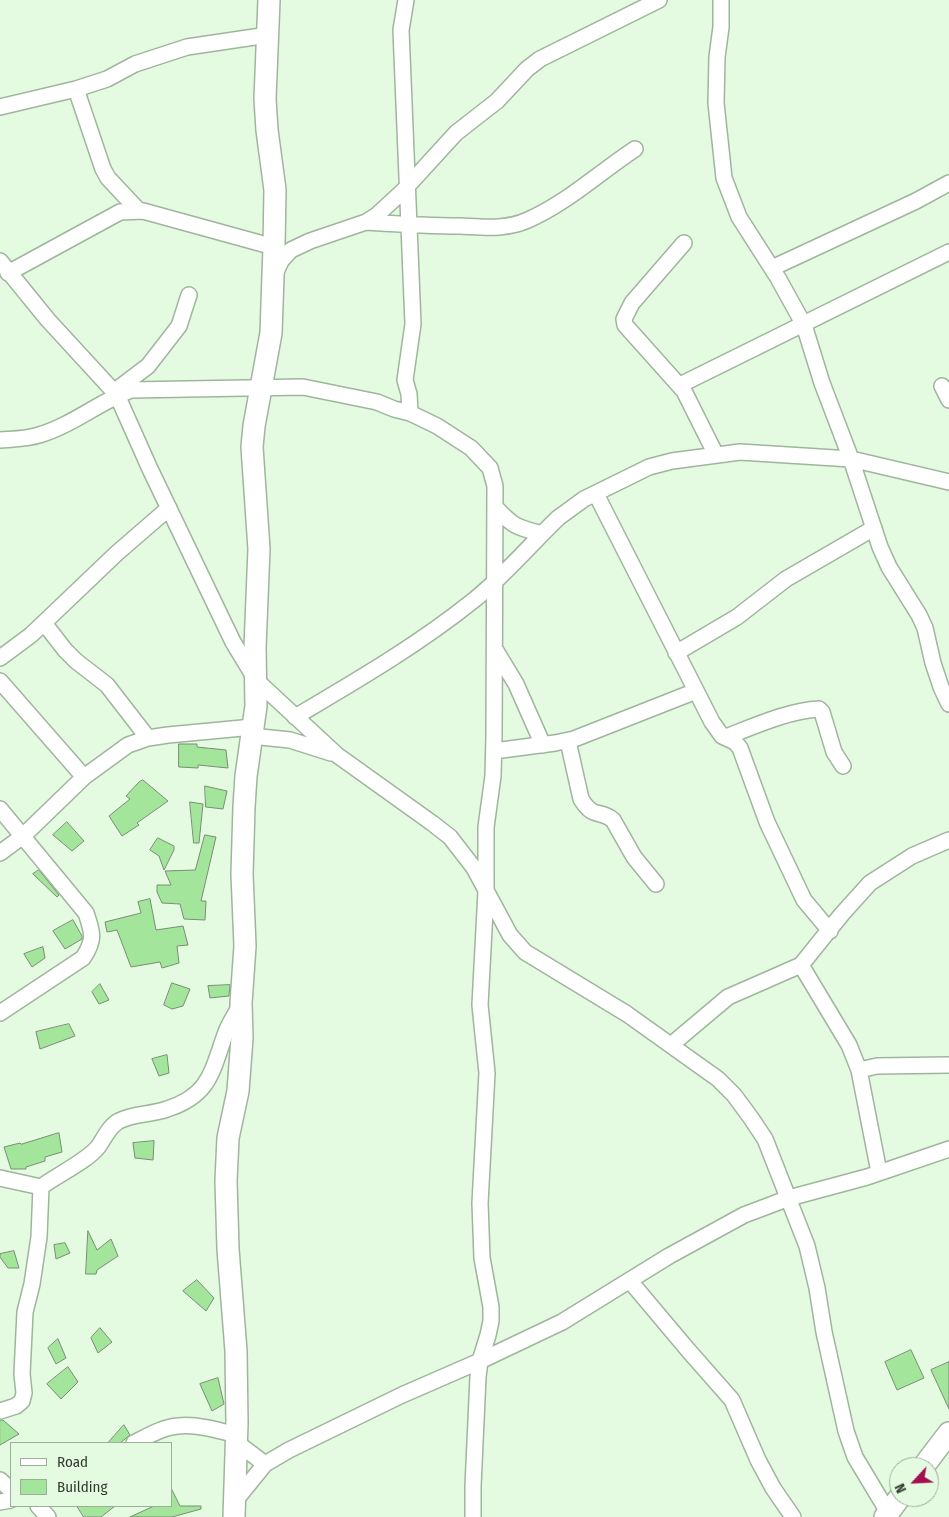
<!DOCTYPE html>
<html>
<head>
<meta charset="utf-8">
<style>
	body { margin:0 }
	#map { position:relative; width:949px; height:1517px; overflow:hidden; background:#e4fbe1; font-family:"Fira Sans Condensed",sans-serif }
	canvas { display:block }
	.legend { position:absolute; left:10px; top:1442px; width:162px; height:65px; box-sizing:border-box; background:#e4fbe1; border:1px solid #9dae9a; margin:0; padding:6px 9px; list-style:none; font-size:15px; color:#323a30 }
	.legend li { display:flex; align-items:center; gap:10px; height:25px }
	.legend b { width:25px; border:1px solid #9dae9a }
	.north { position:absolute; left:889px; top:1457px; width:50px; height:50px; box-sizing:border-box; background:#e4fbe1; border:1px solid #9dae9a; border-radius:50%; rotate:245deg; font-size:14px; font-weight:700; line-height:20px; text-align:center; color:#323a30 }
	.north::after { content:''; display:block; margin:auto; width:18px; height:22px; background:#a30f4f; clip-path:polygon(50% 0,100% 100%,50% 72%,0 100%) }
</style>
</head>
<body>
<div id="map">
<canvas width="949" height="1517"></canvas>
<ul class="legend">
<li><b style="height:6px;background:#fff"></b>Road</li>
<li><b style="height:14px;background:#a3e59a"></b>Building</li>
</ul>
<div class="north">N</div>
</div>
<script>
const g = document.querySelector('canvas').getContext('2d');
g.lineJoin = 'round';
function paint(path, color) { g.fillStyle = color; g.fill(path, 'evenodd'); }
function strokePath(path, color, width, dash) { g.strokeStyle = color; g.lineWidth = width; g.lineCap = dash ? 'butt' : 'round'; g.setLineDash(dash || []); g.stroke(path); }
const building = new Path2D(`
	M 179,744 L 197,744 L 197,747 L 226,750 L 228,768 L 198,765 L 198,768 L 179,767 Z
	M 143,780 L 168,801 L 137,823 L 139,825 L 122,836 L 109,816 L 130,799 L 126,796 L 139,782 Z
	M 205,786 L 227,791 L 223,809 L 206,807 Z
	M 190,802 L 203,804 L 199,843 L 194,843 Z
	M 67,822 L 84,841 L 72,851 L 53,835 Z
	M 205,835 L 216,837 L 201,901 L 206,901 L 205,920 L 184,919 L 180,904 L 162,903 L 157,892 L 157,885 L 171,885 L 165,871 L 195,870 Z
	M 158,838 L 174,846 L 174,850 L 164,870 L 159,856 L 150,850 Z
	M 39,870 L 59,895 L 57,897 L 33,874 Z
	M 150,899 L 156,930 L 183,926 L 188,945 L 177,946 L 179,963 L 162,968 L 160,962 L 131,967 L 117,930 L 107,932 L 105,922 L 141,913 L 138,902 Z
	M 73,920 L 82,936 L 82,939 L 65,949 L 53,931 Z
	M 43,947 L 45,958 L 32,967 L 24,954 Z
	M 172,983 L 190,989 L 183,1006 L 172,1009 L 164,1005 Z
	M 100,984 L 109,1000 L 99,1004 L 92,992 Z
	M 230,985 L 229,996 L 210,998 L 208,986 Z
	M 69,1024 L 75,1036 L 40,1049 L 36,1032 Z
	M 167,1055 L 169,1073 L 159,1076 L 152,1059 Z
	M 59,1133 L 62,1152 L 45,1157 L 45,1161 L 26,1167 L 26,1169 L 11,1169 L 4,1147 L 20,1143 L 21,1144 Z
	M 154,1141 L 153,1160 L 135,1158 L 133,1143 Z
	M 88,1231 L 97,1250 L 111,1239 L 118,1256 L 97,1270 L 96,1274 L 86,1274 Z
	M 65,1243 L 70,1253 L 56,1259 L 54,1245 Z
	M 14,1251 L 19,1268 L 8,1268 L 0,1257 L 0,1254 Z
	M 197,1280 L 214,1298 L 206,1311 L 183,1291 Z
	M 100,1328 L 112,1342 L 98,1353 L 91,1338 Z
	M 58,1339 L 66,1358 L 56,1364 L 48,1348 Z
	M 911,1350 L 924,1378 L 897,1390 L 885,1362 Z
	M 949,1362 L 949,1409 L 931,1370 Z
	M 68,1367 L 78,1382 L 61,1399 L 47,1384 Z
	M 218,1378 L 224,1404 L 212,1411 L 200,1384 Z
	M 0,1420 L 3,1420 L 19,1434 L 0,1445 Z
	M 124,1425 L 130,1435 L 120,1443 L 108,1443 Z
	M 171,1488 L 180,1506 L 201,1506 L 201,1509 L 172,1517 L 130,1517 L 154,1506 L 171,1506 Z
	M 77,1506 L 115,1506 L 101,1517 L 84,1517 Z`);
paint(building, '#a3e59a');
strokePath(building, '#798d76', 1);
const street = new Path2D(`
	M 406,0 L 401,30 L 413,324 L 405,380 L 409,394 L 410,413
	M 721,0 L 721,27 L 717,57 L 716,103 L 724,178 L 739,217 L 778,278 L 804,325 L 822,383 L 851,459 L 880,547 L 889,567 L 919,615 L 925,628 L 933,663 L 941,687 L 949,704
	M 76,89 L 103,169 L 108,178 L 139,211
	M 0,107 L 76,89 L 107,79 L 135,64 L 187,47 L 268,35
	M 366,222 C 397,224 429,226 460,226 C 483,227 506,230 528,220 C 567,203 600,172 635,149
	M 684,243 L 632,303 L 624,319 L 625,325 L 684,391 L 716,455
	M 0,261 L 48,320 L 117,395 L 150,469 L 233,642 L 256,680 L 337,755 L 432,823 L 450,837 L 474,868 L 510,935 L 525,952 L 627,1014 L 718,1079 L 734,1095 L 751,1118 L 765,1139 L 807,1246 L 817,1288 L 824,1332 L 846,1431 L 855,1457 L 891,1517
	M 772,268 L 916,201 L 949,183
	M 8,273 L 120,212 L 143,211 L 274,247
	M 275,274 L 281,261 L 291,250 L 310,241 L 366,222 L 377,215 L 403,191 L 456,133 L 497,101 L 527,69 L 540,59 L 659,0
	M 680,385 L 949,252
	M 942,386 L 949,400
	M 115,391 L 148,366 L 179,326 L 189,295
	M 0,440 C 13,439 27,439 39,435 C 71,426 99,402 131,390 L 303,387 L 377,402 L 394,409 L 410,413 L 437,426 L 471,448 L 490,468 L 495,486 L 494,736 L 493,776 L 486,827 L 486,891 L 480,1005 L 487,1073 L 480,1203 L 482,1258 L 491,1307 L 491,1321 L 488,1335 L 480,1361 L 478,1377 L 473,1486 L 473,1517
	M 596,494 L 712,722 L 722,736 L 735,742 L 740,748 L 767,822 L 804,900 L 830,931
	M 495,507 C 514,527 516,527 542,534
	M 44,623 L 65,650 L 76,661 L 107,685 L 148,738
	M 496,651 L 516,684 L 543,745
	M 676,653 L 737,617 L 786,579 L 874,528
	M 0,658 L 31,635 L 117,553 L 169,508
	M 0,681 L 84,777
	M 295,717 C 356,681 418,645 474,600 C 504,576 530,545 558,518 L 584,499 L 649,467 L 672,461 L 740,452 L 851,459 L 949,482
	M 251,736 L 290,740 L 331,753
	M 726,737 C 752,727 790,710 819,709 L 822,712 L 834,752 L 843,766
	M 568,741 L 581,799 C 594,820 600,809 613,820 L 634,857 L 656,884
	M 494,751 L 555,743 L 574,739 L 696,691
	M 0,809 L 86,913 C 93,933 95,940 83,958 L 0,1013
	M 0,853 L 23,836 L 84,777 L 128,745 L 148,738 L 168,735 L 253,727
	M 801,965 L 849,1045 L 859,1070 L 879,1172
	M 671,1045 L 728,997 L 801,965 L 842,914 L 870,883 L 912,856 L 949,840
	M 859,1070 L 877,1066 L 949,1065
	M 0,1178 L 41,1187 C 57,1175 87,1161 98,1147 C 104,1139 109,1126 119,1121 C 134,1113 151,1115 167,1109 C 211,1095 212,1070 226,1032 C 230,1022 236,1014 240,1005
	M 630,1281 L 688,1350 L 732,1400 L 758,1460 L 773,1488 L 793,1517
	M 0,1411 L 16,1406 L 22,1401 L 24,1393 L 22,1374 L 25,1312 L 32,1284 L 39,1237 L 41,1187
	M 236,1442 L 265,1464
	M 134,1443 C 148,1436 163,1427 178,1426 C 197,1424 218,1430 237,1435
	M 0,1480 L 11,1490
	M 235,1501 L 265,1464 L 289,1450 L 402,1395 L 480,1361 L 562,1322 L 669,1256 L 744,1215 L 789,1198 L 867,1177 L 949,1149
	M 0,1502 L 11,1500
	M 38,1506 L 48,1517`);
const secondary = new Path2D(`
	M 923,1467 L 949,1433
	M 234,1517 L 237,1423 L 236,1351 L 228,1249 L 226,1181 L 228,1138 L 238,1091 L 242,1038 L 241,1003 L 245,946 L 242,874 L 244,807 L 246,776 L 256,706 L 255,647 L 259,549 L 252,447 L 254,426 L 271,333 L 274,247 L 275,190 L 267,130 L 265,99 L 269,0
	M 885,1517 L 900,1497`);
strokePath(street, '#a0b59d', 18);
strokePath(secondary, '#a0b59d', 24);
strokePath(street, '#fff', 15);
strokePath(secondary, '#fff', 21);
</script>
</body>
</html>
